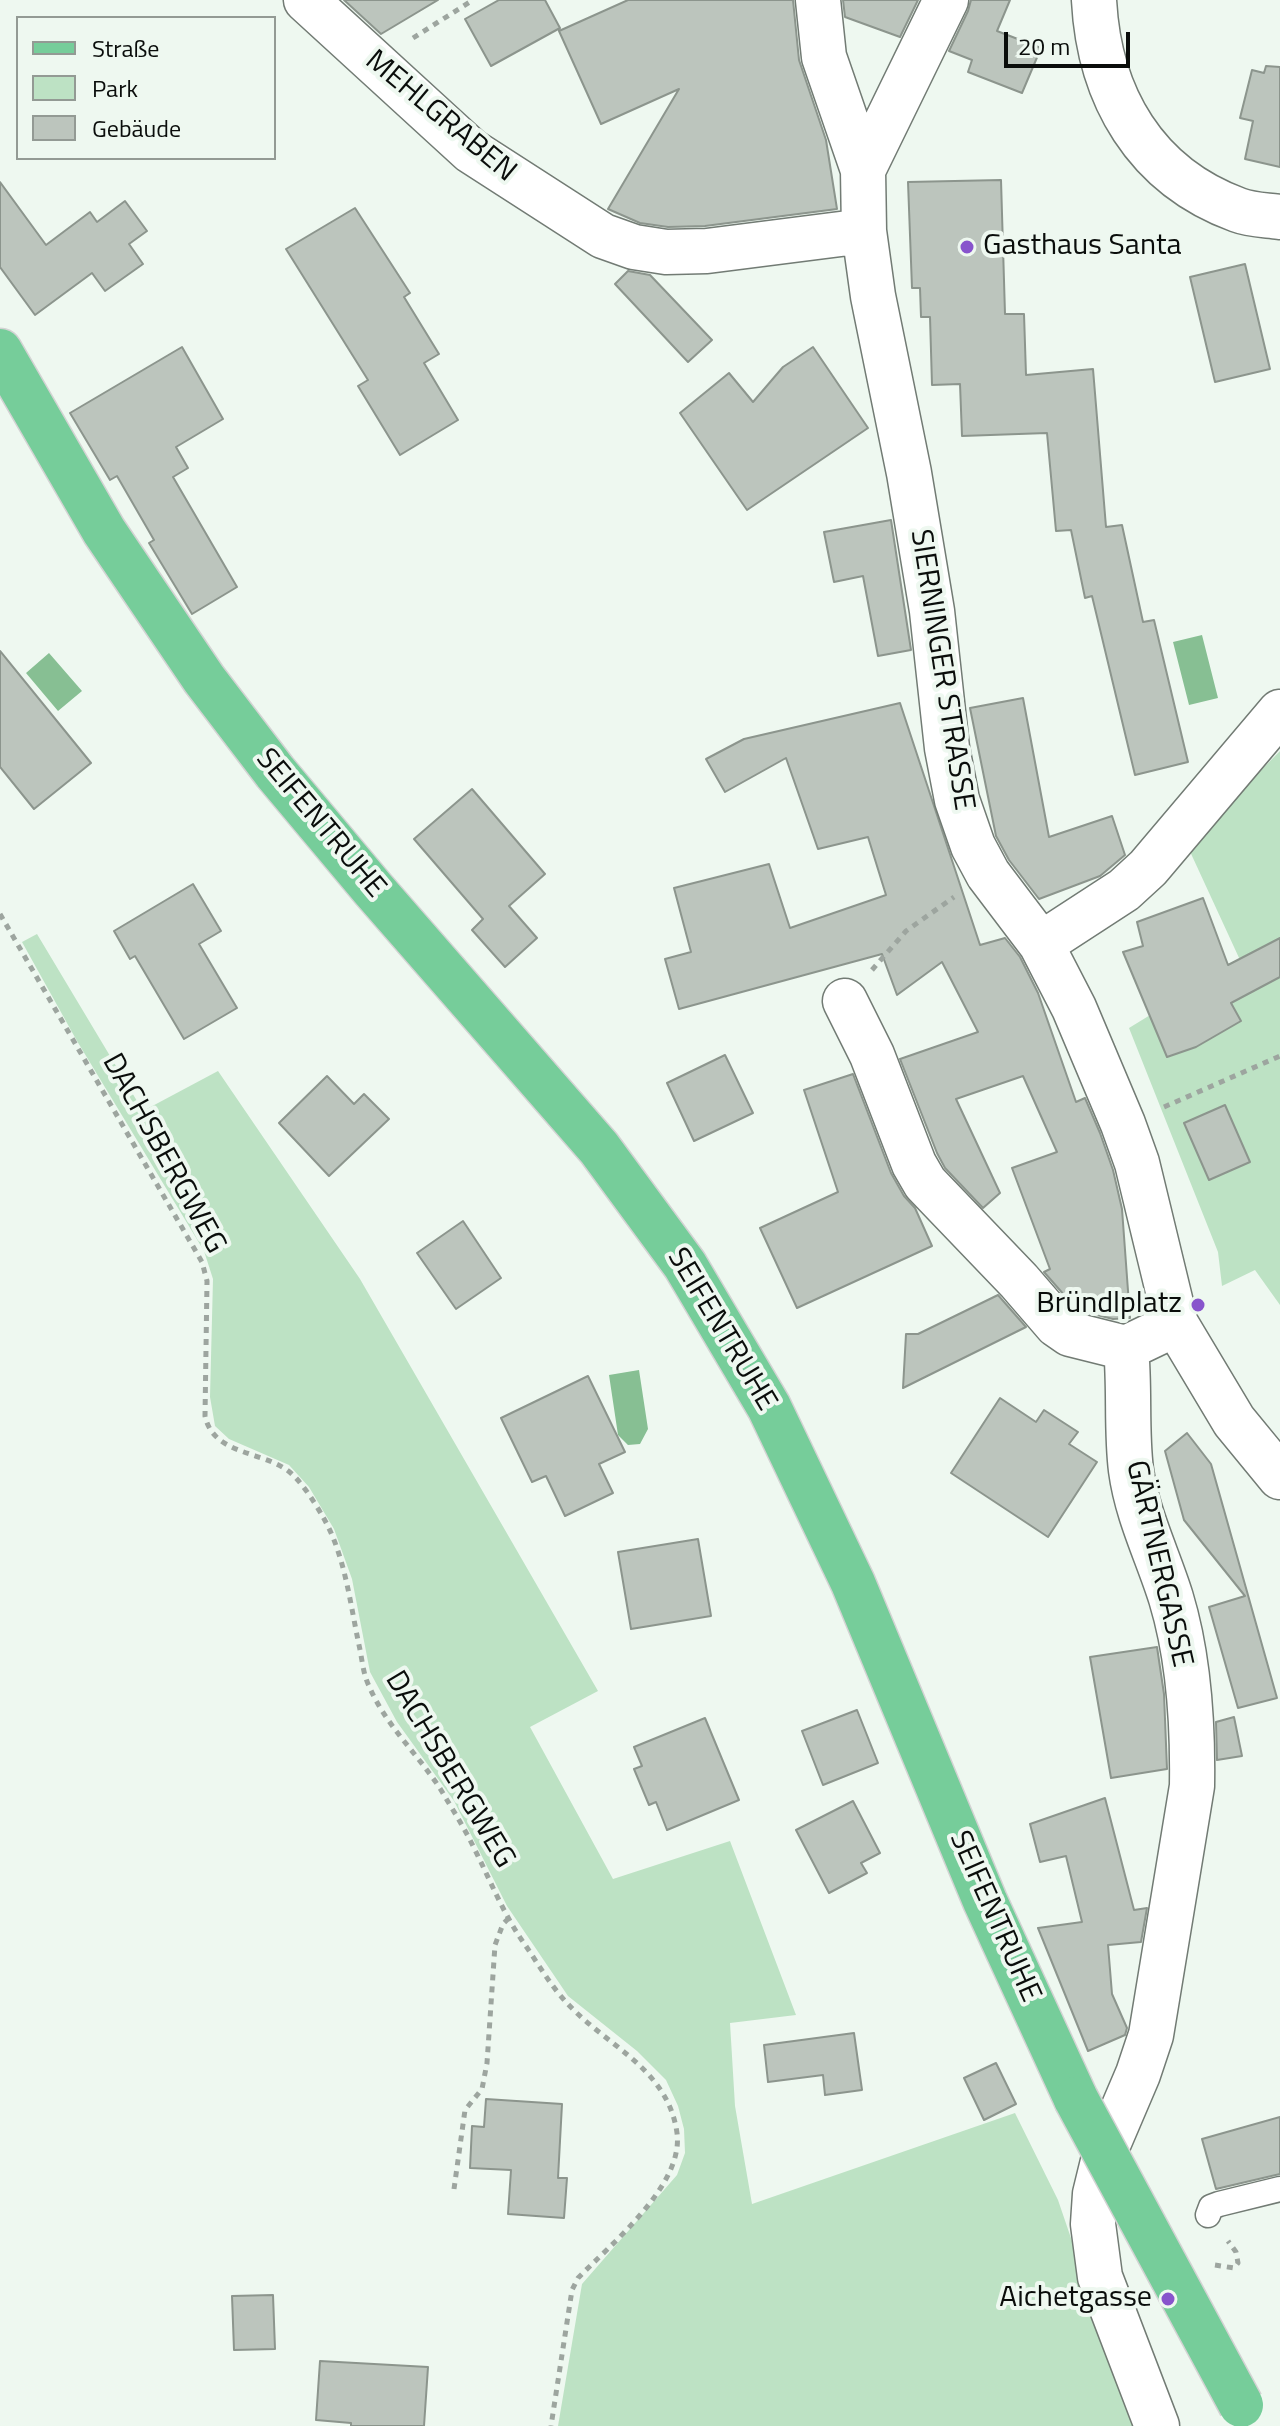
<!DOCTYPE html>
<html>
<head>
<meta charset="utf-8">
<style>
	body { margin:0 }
	#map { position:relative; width:1280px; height:2426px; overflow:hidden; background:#eef8f0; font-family:"Titillium Web",sans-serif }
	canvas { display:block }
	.legend { position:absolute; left:16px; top:16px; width:260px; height:144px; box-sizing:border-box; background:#eef8f0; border:2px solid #939a94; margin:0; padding:10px 14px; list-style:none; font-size:24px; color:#0a0d0b }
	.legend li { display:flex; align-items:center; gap:16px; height:40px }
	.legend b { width:40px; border:2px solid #939a94 }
	.scale { position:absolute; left:1004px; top:32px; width:126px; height:36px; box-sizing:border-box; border:4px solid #0a0d0b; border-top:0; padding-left:10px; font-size:24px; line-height:28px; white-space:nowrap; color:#0a0d0b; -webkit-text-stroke:6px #eef8f0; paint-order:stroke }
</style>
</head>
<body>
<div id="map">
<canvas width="1280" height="2426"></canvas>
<ul class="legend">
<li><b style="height:10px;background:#76cd9a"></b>Straße</li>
<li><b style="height:22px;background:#bde2c4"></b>Park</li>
<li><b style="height:22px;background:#bcc5bd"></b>Gebäude</li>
</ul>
<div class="scale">20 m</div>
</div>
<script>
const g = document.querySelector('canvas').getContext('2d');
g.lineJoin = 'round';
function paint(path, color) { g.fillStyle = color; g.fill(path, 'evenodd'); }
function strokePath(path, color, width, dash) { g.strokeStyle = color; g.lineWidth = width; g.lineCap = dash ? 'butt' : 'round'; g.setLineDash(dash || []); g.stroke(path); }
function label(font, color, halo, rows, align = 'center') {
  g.font = font + ' "Titillium Web",sans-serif'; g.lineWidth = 8; g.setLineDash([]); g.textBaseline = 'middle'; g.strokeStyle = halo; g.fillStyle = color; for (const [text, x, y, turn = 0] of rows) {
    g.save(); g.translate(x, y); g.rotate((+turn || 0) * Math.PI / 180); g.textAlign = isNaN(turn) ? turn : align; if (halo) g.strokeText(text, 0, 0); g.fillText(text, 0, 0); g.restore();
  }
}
paint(new Path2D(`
	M 1280,751 L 1280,1305 L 1255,1270 L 1222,1286 L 1218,1252 L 1129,1028 L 1240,960 L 1187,845 Z
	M 37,934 L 143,1111 L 218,1071 L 360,1279 L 598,1691 L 530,1727 L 613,1879 L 730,1841 L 796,2015 L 730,2023 L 735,2106 L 752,2204 L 1015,2113 L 1058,2200 L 1135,2426 L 558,2426 L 582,2284 L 677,2175 L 685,2153 L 684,2129 L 678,2106 L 666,2080 L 637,2051 L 568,1996 L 507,1906 L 454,1801 L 397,1722 L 370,1672 L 352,1579 L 334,1529 L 309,1487 L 289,1465 L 229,1439 L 215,1426 L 210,1397 L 213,1279 L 204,1251 L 77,1041 L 22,942 Z`), '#bde2c4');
paint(new Path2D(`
	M 1202,635 L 1218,698 L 1189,705 L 1173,642 Z
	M 49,653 L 82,691 L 58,711 L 26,673 Z
	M 639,1370 L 648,1429 L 640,1444 L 628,1445 L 618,1435 L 609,1375 Z`), '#87bf93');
const building = new Path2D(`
	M 344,0 L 438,0 L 381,34 Z
	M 499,0 L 545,0 L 560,28 L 491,66 L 465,19 Z
	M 628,0 L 793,0 L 799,60 L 826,140 L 837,209 L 705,226 L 668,227 L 640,223 L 608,209 L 679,89 L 601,124 L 559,31 Z
	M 843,0 L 918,0 L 900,37 L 845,17 Z
	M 971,0 L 1010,0 L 997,31 L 1041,48 L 1022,93 L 968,72 L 972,60 L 949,51 L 968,11 Z
	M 1266,66 L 1280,67 L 1280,167 L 1245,159 L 1253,121 L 1240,118 L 1252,70 L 1264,73 Z
	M 1001,180 L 1005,314 L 1024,314 L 1026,375 L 1093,369 L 1106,527 L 1122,525 L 1143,622 L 1154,620 L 1188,762 L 1135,775 L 1092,596 L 1085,598 L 1071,530 L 1056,531 L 1047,433 L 962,436 L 960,384 L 932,385 L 930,317 L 921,317 L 920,288 L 912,288 L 908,182 Z
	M 0,182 L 46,245 L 90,212 L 97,222 L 125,201 L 147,231 L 129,244 L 143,264 L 105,291 L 92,273 L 35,315 L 0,267 Z
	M 355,208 L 410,293 L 404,297 L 439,354 L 424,363 L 458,420 L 400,455 L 358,386 L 368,380 L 286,249 Z
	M 1245,264 L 1270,369 L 1215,382 L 1190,277 Z
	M 628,271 L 650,275 L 712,340 L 688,362 L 615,284 Z
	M 182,347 L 223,419 L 176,447 L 188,468 L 173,477 L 237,587 L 192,614 L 149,543 L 154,540 L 117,476 L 110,480 L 70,413 Z
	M 813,347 L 868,428 L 747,510 L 680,413 L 729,373 L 753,402 L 783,367 Z
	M 891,520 L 911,650 L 878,656 L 863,576 L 834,582 L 824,532 Z
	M 0,651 L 91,763 L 34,809 L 0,767 Z
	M 1023,698 L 1049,837 L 1112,816 L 1125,855 L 1100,876 L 1039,899 L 1009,860 L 996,836 L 970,708 Z
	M 900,703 L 980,945 L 1005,938 L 1020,957 L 1038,993 L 1076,1102 L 1085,1098 L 1100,1133 L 1113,1170 L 1122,1209 L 1130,1318 L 1113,1319 L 1089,1313 L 1088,1297 L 1072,1304 L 1044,1272 L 1050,1269 L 1012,1168 L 1057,1152 L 1023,1076 L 956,1099 L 1000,1193 L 983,1208 L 945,1168 L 937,1153 L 900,1059 L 978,1032 L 942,962 L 897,995 L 882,954 L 679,1009 L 665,959 L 691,952 L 674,888 L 769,864 L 790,928 L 886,895 L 868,837 L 818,849 L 786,758 L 725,792 L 706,759 L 744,739 Z
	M 472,789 L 545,874 L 509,906 L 537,938 L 505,967 L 472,930 L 483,919 L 414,839 Z
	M 193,884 L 221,931 L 199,944 L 237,1008 L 184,1039 L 135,956 L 130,959 L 114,931 Z
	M 1203,898 L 1228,965 L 1280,938 L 1280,977 L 1231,1003 L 1241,1021 L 1196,1047 L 1167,1057 L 1123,952 L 1143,946 L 1137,922 Z
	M 725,1055 L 753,1113 L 694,1141 L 667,1083 Z
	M 853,1074 L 891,1173 L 904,1196 L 915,1208 L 932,1246 L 797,1308 L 760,1228 L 838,1192 L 804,1090 Z
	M 327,1076 L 354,1104 L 364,1094 L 389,1119 L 329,1176 L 279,1123 Z
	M 1225,1105 L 1250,1162 L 1209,1180 L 1184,1123 Z
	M 463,1221 L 501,1278 L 456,1309 L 417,1253 Z
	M 998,1295 L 1026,1327 L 903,1388 L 906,1334 L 918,1334 Z
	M 588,1376 L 625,1452 L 599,1464 L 613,1493 L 565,1516 L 546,1476 L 532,1482 L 501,1418 Z
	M 1000,1398 L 1036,1422 L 1044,1410 L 1078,1432 L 1069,1444 L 1097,1462 L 1048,1537 L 951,1473 Z
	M 1187,1433 L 1211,1464 L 1277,1698 L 1238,1708 L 1209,1607 L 1245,1596 L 1184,1520 L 1165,1451 Z
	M 698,1539 L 711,1616 L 631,1629 L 618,1552 Z
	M 1157,1647 L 1164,1694 L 1167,1769 L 1111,1778 L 1090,1657 Z
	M 857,1710 L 878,1763 L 823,1785 L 802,1731 Z
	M 1234,1717 L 1242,1756 L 1217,1760 L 1216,1722 Z
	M 705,1718 L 739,1800 L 667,1830 L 656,1802 L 649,1805 L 634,1769 L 642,1766 L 634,1747 Z
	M 1105,1798 L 1134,1910 L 1147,1908 L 1141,1942 L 1108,1945 L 1112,1994 L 1127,2028 L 1125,2035 L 1088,2051 L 1038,1928 L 1082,1922 L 1066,1856 L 1040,1862 L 1030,1824 Z
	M 853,1801 L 880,1853 L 861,1863 L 867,1873 L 829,1893 L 796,1830 Z
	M 854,2033 L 862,2090 L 825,2095 L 823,2075 L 768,2082 L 764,2045 Z
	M 996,2063 L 1016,2104 L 984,2120 L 964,2078 Z
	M 486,2099 L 562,2104 L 558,2178 L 567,2178 L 564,2218 L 508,2214 L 511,2170 L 470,2168 L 472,2126 L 484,2127 Z
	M 1280,2117 L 1280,2174 L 1216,2189 L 1202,2139 Z
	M 273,2295 L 275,2349 L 234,2350 L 232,2296 Z
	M 320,2361 L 428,2367 L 424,2426 L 351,2426 L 351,2423 L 316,2420 Z`);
paint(building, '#bcc5bd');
strokePath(building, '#8c958d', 2);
const service = new Path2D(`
	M 1208,2215 L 1211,2207 L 1219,2204 L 1280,2189`);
const minor = new Path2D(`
	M 306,0 L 471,151 L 603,236 L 634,247 L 666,252 L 707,251 L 864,231
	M 818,0 L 824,57 L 863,170
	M 946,0 L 863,170 L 864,231 L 873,296 L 909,473 L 932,611 L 947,748 L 957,800 L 973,846 L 988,874 L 1041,944 L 1074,1008 L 1123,1124 L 1137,1163 L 1176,1324 L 1234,1421 L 1280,1477
	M 1094,0 C 1099,96 1145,176 1238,210 C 1251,215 1266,215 1280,217
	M 1041,944 L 1124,890 L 1148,868 L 1280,712
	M 845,1001 L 872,1055 L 914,1164 L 925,1183 L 1019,1281 L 1057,1325 L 1070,1334 L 1126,1348
	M 1157,2426 L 1100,2277 L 1093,2224 L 1095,2194 L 1106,2149 L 1138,2074 L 1151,2035 L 1192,1786 C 1193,1725 1189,1657 1171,1598 C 1158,1556 1137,1515 1131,1470 C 1126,1430 1130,1389 1126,1348 L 1176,1324`);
const primary = new Path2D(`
	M 0,351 L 104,531 L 204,679 L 275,772 L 373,889 L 599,1148 L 685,1265 L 769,1407 L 853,1583 L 985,1901 L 1076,2099`);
strokePath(service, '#727b74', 27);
strokePath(minor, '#727b74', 47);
strokePath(primary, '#d3d3d3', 47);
strokePath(new Path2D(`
	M 413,38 L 473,0
	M 0,914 L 202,1262 L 207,1281 L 205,1416 C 213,1454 260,1451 287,1470 C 300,1479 315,1503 323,1517 C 345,1555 350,1603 359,1645 C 362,1658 363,1674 369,1686 C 386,1726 418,1754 441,1790 C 451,1807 462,1824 471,1842 C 488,1875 501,1909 521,1939 C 536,1960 549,1984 567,2003 C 606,2046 668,2068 677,2133 C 684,2185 611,2244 578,2278 L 572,2290 L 551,2426
	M 872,970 L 906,931 L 954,897
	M 1164,1107 L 1280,1056
	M 454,2189 L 465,2110 L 482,2089 L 487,2063 L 495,1945 L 503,1924 L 509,1918
	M 1215,2265 L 1234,2268 L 1238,2263 L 1236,2252 L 1228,2241`), '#9da59f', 5, [6, 6]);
strokePath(service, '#fff', 24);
strokePath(minor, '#fff', 44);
strokePath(primary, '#76cd9a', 44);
const primaryBridge = new Path2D(`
	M 1076,2099 L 1241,2405`);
strokePath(primaryBridge, '#d3d3d3', 47, []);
strokePath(primaryBridge, '#76cd9a', 44);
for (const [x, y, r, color] of [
	[967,247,8,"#8854cc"],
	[1198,1305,8,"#8854cc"],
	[1168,2299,8,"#8854cc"]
]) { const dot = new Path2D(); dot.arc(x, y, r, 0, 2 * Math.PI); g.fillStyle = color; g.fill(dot); strokePath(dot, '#eef8f0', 3); }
label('30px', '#0a0d0b', '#eef8f0', [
	["MEHLGRABEN",440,117,40],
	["SIERNINGER STRASSE",941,670,81],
	["SEIFENTRUHE",320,824,50],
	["DACHSBERGWEG",163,1154,61],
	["SEIFENTRUHE",721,1330,59],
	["GÄRTNERGASSE",1158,1564,77],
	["DACHSBERGWEG",449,1770,59],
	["SEIFENTRUHE",994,1917,66]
]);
label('30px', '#0a0d0b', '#eef8f0', [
	["Gasthaus Santa",983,247,"left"],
	["Bründlplatz",1182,1305],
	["Aichetgasse",1152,2299]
], 'right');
</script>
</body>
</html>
